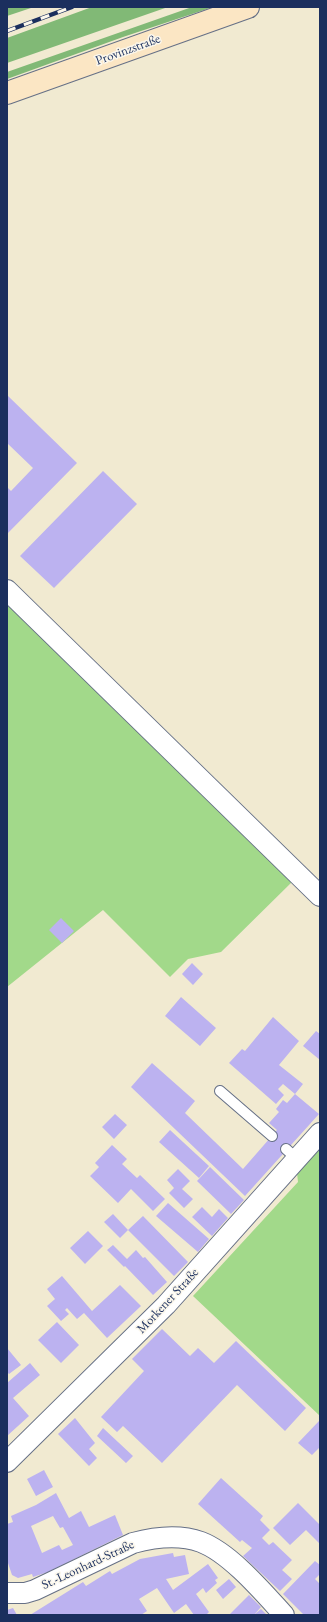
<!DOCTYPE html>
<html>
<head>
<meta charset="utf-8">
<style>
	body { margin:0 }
	#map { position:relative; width:327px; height:1622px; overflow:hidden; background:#f1ead1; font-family:"EB Garamond",serif }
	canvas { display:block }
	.frame { position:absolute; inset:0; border:8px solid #1b2f5e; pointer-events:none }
</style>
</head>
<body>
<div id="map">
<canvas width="327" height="1622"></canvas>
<div class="frame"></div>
</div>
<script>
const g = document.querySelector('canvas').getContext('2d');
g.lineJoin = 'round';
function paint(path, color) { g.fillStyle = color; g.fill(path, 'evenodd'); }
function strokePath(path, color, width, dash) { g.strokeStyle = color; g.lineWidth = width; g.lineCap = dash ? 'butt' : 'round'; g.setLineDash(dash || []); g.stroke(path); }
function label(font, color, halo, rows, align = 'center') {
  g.font = font + ' "EB Garamond",serif'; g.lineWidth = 3; g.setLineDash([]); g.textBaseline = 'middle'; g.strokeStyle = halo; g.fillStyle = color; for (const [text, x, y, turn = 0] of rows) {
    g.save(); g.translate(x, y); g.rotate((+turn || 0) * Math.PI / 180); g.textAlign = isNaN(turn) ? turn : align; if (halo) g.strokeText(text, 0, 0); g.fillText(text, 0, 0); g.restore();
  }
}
paint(new Path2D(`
	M 11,603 L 293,881 L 221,952 L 188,959 L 170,977 L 103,910 L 7,987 L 7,608 Z
	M 320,1146 L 320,1416 L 193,1296 L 298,1182 L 297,1173 Z`), '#a2d98a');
paint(new Path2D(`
	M 7,7 L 34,7 L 7,16 Z
	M 92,7 L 168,7 L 7,63 L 7,38 Z
	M 192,7 L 213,7 L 123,37 L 7,79 L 7,72 Z`), '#81b976');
paint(new Path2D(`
	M 7,395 L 77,463 L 7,534 L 7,487 L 11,491 L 33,468 L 7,443 Z
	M 103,471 L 137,504 L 54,588 L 20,556 Z
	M 61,918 L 74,931 L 62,943 L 49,930 Z
	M 192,963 L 203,974 L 193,985 L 182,974 Z
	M 181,997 L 216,1028 L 200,1046 L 165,1016 Z
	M 273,1017 L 299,1041 L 279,1065 L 303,1084 L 295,1094 L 283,1084 L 278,1089 L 284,1095 L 276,1104 L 229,1063 L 242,1049 L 245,1051 Z
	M 316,1031 L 320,1034 L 320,1060 L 303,1046 Z
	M 152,1063 L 195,1101 L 185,1113 L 243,1169 L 277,1130 L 269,1123 L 279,1112 L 276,1109 L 283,1100 L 287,1103 L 295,1094 L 319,1114 L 245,1196 L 131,1087 Z
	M 115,1114 L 127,1125 L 114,1139 L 102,1127 Z
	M 170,1130 L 209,1166 L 199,1178 L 159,1142 Z
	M 112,1145 L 127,1159 L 122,1164 L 137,1178 L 140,1175 L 165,1199 L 153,1211 L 131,1189 L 118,1203 L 90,1176 L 99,1167 L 95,1163 Z
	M 210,1167 L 244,1200 L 231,1214 L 197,1181 Z
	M 178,1169 L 190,1181 L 182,1189 L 193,1199 L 184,1208 L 169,1193 L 174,1188 L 167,1180 Z
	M 168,1203 L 209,1239 L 198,1252 L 156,1216 Z
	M 202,1207 L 212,1217 L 219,1209 L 228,1218 L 212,1236 L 192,1217 Z
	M 113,1214 L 128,1230 L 120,1238 L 104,1222 Z
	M 143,1216 L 188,1262 L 174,1276 L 128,1230 Z
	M 88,1231 L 103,1246 L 85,1264 L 70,1248 Z
	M 113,1245 L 127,1259 L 136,1250 L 143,1258 L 145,1257 L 167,1282 L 153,1295 L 125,1266 L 124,1267 L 107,1250 Z
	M 62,1276 L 92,1311 L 120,1285 L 141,1306 L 107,1338 L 84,1313 L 77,1319 L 67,1308 L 65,1310 L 69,1314 L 61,1321 L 47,1306 L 55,1299 L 47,1289 Z
	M 57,1322 L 79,1345 L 61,1363 L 38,1340 Z
	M 162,1329 L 190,1356 L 198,1348 L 214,1363 L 236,1341 L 306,1408 L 285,1431 L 237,1385 L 162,1463 L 123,1426 L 117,1432 L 101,1417 L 144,1371 L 132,1359 Z
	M 7,1348 L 21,1365 L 9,1374 L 7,1372 Z
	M 30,1363 L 40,1375 L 13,1398 L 29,1416 L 7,1436 L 7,1383 Z
	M 75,1418 L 95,1443 L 89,1449 L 97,1458 L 89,1466 L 58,1434 Z
	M 319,1421 L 320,1447 L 312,1455 L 298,1443 Z
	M 103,1428 L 133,1456 L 126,1463 L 97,1436 Z
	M 44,1470 L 53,1487 L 36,1496 L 27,1479 Z
	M 221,1478 L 263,1516 L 260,1520 L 270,1530 L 262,1538 L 269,1545 L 273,1542 L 292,1560 L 282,1570 L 292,1579 L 280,1591 L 243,1556 L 252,1548 L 242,1540 L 240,1542 L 198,1504 Z
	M 56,1493 L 69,1518 L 81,1511 L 89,1527 L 115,1515 L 123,1535 L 48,1572 L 33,1577 L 32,1574 L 18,1578 L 12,1575 L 7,1560 L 7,1524 L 13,1522 L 11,1516 L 36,1505 ZM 53,1516 L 60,1528 L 63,1527 L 73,1545 L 62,1550 L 59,1545 L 42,1553 L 31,1526 Z
	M 298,1503 L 320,1525 L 320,1544 L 306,1530 L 290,1545 L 273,1528 Z
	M 173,1553 L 174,1557 L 185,1555 L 189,1574 L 166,1579 L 173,1590 L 208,1564 L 218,1578 L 215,1580 L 217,1583 L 206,1593 L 203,1588 L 196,1594 L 209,1612 L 206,1615 L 194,1615 L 186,1604 L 174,1613 L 157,1588 L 139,1599 L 147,1611 L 141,1615 L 30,1615 L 83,1582 L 86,1586 L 110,1571 L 112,1574 L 140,1559 Z
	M 315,1561 L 320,1565 L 320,1574 L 315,1579 L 320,1584 L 320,1615 L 304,1615 L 283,1594 Z
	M 229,1579 L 236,1587 L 223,1599 L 216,1590 Z
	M 249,1595 L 261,1607 L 254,1615 L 229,1615 Z
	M 13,1608 L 17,1615 L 7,1615 L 7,1610 Z
	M 261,1609 L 267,1615 L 254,1615 Z`), '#bcb2f0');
const lane = new Path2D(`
	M 220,1091 L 272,1136
	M 286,1149 L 297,1159`);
const street = new Path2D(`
	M 7,590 L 320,896
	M 7,1462 L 166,1305 L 320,1133
	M 7,1593 L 25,1593 L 35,1590 L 133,1543 C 155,1537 179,1534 201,1542 C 230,1553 263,1592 284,1615`);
const secondary = new Path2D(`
	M 7,93 L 248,7`);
strokePath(lane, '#667086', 12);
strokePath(street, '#667086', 22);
strokePath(secondary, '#667086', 24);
strokePath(lane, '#fff', 10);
strokePath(street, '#fff', 20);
strokePath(secondary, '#fbe6c4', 22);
const rail = new Path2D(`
	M 7,31 L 72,7`);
strokePath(rail, '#1b2f5e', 4.5);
strokePath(rail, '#fbf7ec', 3, [9]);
label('13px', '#1b2f5e', '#fbf7ec', [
	["Provinzstraße",128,50,-20],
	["Morkener Straße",168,1301,-47],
	["St.-Leonhard-Straße",88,1565,-25]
]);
</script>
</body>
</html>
